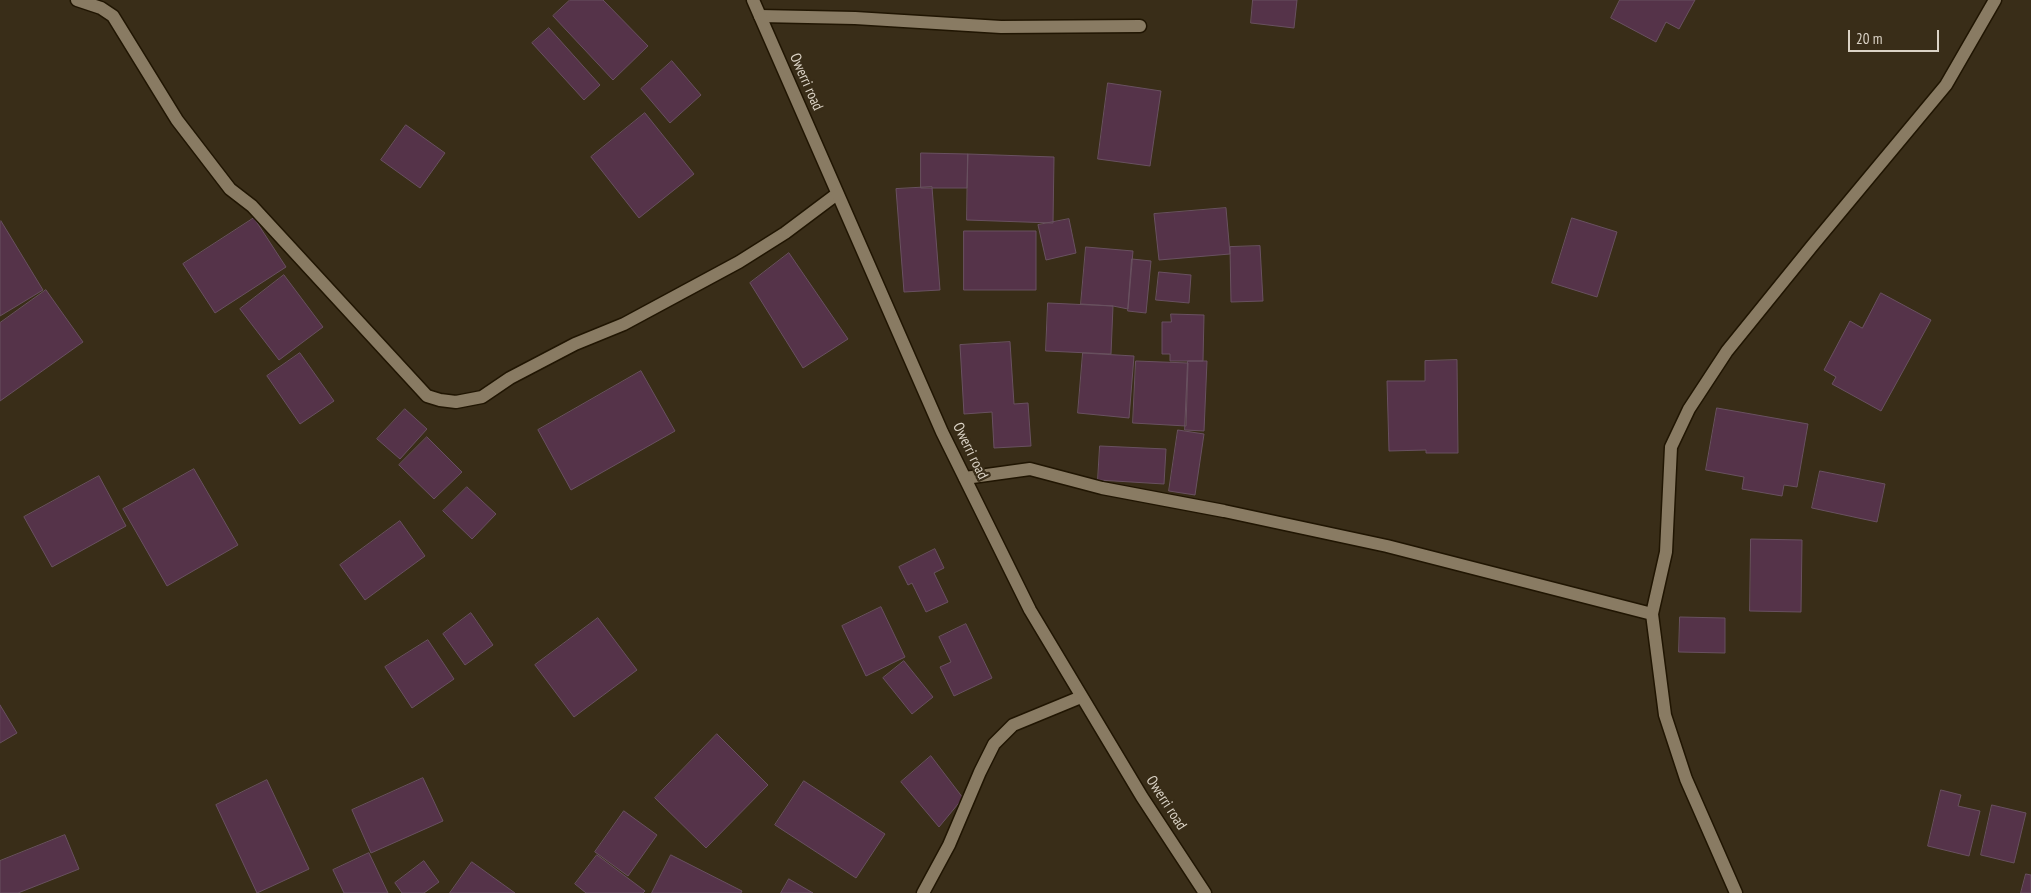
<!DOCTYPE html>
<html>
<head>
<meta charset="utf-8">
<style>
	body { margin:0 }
	#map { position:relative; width:2031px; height:893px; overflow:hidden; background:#392d18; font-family:"PT Sans Narrow",sans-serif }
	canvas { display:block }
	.scale { position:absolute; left:1848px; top:30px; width:91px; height:22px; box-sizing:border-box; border:2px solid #dbd3c6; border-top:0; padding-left:6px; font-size:15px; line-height:18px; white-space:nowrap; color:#dbd3c6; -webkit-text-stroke:4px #392d18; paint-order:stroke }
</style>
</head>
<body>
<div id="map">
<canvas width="2031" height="893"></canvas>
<div class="scale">20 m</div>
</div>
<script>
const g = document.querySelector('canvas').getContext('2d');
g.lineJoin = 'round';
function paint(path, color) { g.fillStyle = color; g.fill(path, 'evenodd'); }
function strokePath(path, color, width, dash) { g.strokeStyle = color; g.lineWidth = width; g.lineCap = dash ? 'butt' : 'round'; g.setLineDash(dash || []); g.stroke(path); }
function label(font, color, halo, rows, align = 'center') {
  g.font = font + ' "PT Sans Narrow",sans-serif'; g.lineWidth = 4.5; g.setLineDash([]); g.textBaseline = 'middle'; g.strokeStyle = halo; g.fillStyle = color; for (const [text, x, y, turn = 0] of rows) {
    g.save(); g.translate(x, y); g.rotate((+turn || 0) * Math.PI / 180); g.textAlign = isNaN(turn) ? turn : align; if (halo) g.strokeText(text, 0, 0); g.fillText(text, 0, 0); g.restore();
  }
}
const building = new Path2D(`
	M 570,0 L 603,0 L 648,46 L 613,80 L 553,16 Z
	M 1253,0 L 1297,0 L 1294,28 L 1251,23 Z
	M 1620,0 L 1695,0 L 1679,29 L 1666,22 L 1656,42 L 1611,18 Z
	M 549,28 L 600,85 L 584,100 L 532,43 Z
	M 672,61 L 701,95 L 670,123 L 641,89 Z
	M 1108,83 L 1161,91 L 1150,166 L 1098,159 Z
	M 645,113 L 694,174 L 639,218 L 591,157 Z
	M 406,125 L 445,153 L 420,188 L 381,160 Z
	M 921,153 L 968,154 L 967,188 L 921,188 Z
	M 968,154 L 1054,157 L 1053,223 L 967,220 Z
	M 932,187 L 940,290 L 904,292 L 896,189 Z
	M 1226,208 L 1230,254 L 1159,260 L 1154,214 Z
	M 254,218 L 286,267 L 215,313 L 183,264 Z
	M 1572,218 L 1617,232 L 1597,297 L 1552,283 Z
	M 1069,219 L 1076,253 L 1046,260 L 1038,225 Z
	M 1,221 L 43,290 L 0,316 L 0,222 Z
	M 964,231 L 1036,231 L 1036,290 L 964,290 Z
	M 1260,246 L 1263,301 L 1231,302 L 1230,247 Z
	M 1086,247 L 1133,251 L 1128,309 L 1113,306 L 1081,304 Z
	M 789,253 L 848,339 L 803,368 L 750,283 Z
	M 1132,259 L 1151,261 L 1146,313 L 1128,311 Z
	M 1159,272 L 1191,275 L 1189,303 L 1156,300 Z
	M 284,275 L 323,327 L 279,360 L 240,309 Z
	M 46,290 L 83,342 L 0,401 L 0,323 Z
	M 1881,293 L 1931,320 L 1881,411 L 1832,384 L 1836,377 L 1824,370 L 1850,321 L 1862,328 Z
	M 1048,303 L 1113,306 L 1111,354 L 1046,351 Z
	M 1171,314 L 1204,315 L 1203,361 L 1170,361 L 1170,354 L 1162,354 L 1162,322 L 1171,322 Z
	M 1010,342 L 1014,404 L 1028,403 L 1031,446 L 994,448 L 992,412 L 964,414 L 960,345 Z
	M 300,353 L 334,401 L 300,424 L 267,376 Z
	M 1083,353 L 1134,356 L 1129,418 L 1078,413 Z
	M 1457,360 L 1458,453 L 1426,453 L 1426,450 L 1389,451 L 1387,381 L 1425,381 L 1425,361 Z
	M 1136,361 L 1188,363 L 1186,426 L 1133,423 Z
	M 1188,361 L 1207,361 L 1204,431 L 1185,430 Z
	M 641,371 L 675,431 L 571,490 L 538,430 Z
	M 1717,408 L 1808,424 L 1797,487 L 1784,485 L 1782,496 L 1742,489 L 1744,477 L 1706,470 Z
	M 405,409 L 427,429 L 400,459 L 377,439 Z
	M 1178,430 L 1204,434 L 1195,495 L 1169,491 Z
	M 427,437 L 462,472 L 434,499 L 399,465 Z
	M 1100,446 L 1166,449 L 1164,484 L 1098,480 Z
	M 194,469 L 238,545 L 167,586 L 123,509 Z
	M 1820,471 L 1885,484 L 1877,522 L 1812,508 Z
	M 99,476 L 126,526 L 52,567 L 24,517 Z
	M 467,487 L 496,514 L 472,539 L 443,511 Z
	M 400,521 L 425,556 L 365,600 L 340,565 Z
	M 1751,539 L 1802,540 L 1801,612 L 1750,611 Z
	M 935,549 L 944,568 L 934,573 L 948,602 L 926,612 L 912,583 L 908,585 L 899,567 Z
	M 881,607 L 905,657 L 866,676 L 842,626 Z
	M 471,613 L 493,645 L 465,665 L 443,634 Z
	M 1680,617 L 1725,618 L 1725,653 L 1679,652 Z
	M 598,618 L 637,670 L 574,717 L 535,665 Z
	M 966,624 L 992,678 L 954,696 L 940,667 L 951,662 L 939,637 Z
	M 428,640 L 454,679 L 412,708 L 385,667 Z
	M 904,661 L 933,697 L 912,714 L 883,678 Z
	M 0,705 L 17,733 L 0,743 Z
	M 717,734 L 768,785 L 706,848 L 655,798 Z
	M 931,756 L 963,798 L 939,827 L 901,782 Z
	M 423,778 L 443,821 L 371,853 L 352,810 Z
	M 267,780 L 309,869 L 257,893 L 216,805 Z
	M 804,781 L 885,834 L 856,878 L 775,825 Z
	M 1941,790 L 1961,795 L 1958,806 L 1980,811 L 1969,856 L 1928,846 Z
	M 1992,805 L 2026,813 L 2014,863 L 1981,855 Z
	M 624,811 L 657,835 L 628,876 L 595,852 Z
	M 65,835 L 79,869 L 18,893 L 0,893 L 0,861 Z
	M 369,853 L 388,893 L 344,893 L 333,870 Z
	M 597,855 L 645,891 L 643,893 L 586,893 L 575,884 Z
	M 671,855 L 742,891 L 741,893 L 652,893 Z
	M 424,861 L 439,882 L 424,893 L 402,893 L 395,883 Z
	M 472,862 L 515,893 L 450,893 Z
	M 2026,874 L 2031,875 L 2031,893 L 2021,893 Z
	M 789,879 L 813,893 L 781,893 Z`);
paint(building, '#553349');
strokePath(building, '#695160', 1);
const minor = new Path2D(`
	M 77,0 L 101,8 L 113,16 L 177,120 L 230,189 L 252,206 L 427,396 L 440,400 L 456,402 L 482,397 L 510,378 L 575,344 L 624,324 L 739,262 L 785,233 L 837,194
	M 760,16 L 855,18 L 1001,27 L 1140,26
	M 965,478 L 1030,469 L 1102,488 L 1224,511 L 1387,546 L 1652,614
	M 923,893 L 949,845 L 980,772 L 994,744 L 1013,725 L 1081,697
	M 1736,893 L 1686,779 L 1665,715 L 1652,614 L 1666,552 L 1671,447 L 1689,409 L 1727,351 L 1812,246 L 1946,85 L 1995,0`);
const secondary = new Path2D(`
	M 753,0 L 942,432 L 1030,610 L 1142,797 L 1205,893`);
strokePath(minor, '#201502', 15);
strokePath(secondary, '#201502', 15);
strokePath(minor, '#897b63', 12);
strokePath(secondary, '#897b63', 12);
label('15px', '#dbd3c6', '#392d18', [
	["Owerri road",806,82,66],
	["Owerri road",970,451,64],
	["Owerri road",1166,803,57]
]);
</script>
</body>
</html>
